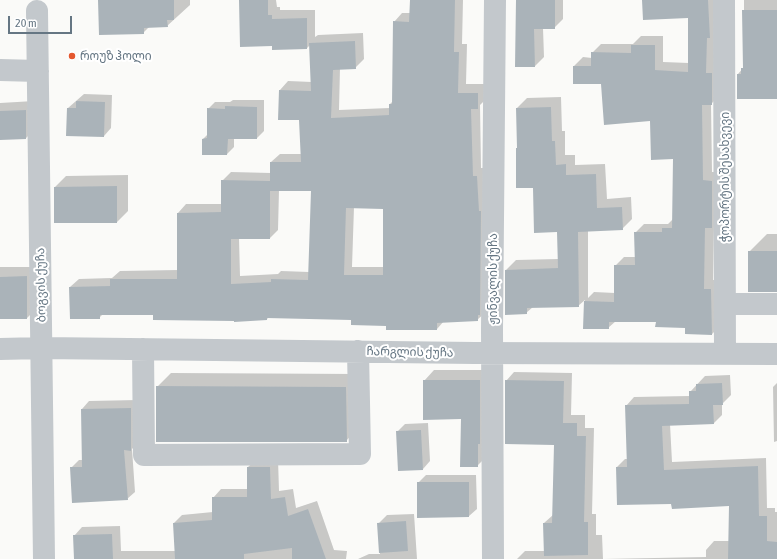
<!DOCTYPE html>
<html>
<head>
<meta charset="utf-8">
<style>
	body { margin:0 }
	#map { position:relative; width:777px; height:559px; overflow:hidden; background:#fafaf8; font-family:"Asap Condensed",sans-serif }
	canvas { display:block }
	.scale { position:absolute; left:8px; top:16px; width:64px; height:18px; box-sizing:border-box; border:2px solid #657683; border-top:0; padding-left:5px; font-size:12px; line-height:14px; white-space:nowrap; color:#657683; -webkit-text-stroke:3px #fff; paint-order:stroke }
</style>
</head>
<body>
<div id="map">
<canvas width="777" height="559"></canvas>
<div class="scale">20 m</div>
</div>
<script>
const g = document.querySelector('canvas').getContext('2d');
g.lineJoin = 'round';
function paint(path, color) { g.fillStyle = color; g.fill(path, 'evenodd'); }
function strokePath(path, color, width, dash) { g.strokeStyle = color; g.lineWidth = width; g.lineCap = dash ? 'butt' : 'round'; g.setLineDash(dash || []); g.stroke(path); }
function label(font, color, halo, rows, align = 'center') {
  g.font = font + ' "Asap Condensed","Noto Sans Georgian",sans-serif'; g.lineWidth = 4; g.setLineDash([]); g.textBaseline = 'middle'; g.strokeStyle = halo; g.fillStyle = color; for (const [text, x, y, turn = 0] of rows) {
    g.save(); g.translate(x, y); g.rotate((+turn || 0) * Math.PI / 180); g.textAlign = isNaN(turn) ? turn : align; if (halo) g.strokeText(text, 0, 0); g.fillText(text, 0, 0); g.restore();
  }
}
paint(new Path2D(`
	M 99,0 L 190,0 L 190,5 L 167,26 L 150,26 L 143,33 Z
	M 240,0 L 276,0 L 277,7 L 280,7 L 280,10 L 315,10 L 315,37 L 318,35 L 363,33 L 364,59 L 355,68 L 340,68 L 339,110 L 390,108 L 390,104 L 393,101 L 394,22 L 402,13 L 410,13 L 411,0 L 463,0 L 462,44 L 467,44 L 466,84 L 486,84 L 486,99 L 480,105 L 481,168 L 485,168 L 486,312 L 477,320 L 444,321 L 437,329 L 387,325 L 352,319 L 269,317 L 267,319 L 234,320 L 154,314 L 103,314 L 99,318 L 70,287 L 79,279 L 112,278 L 120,271 L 178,270 L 178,213 L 186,204 L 222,204 L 222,181 L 231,172 L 271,173 L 271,162 L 280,154 L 302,154 L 300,120 L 280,90 L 288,81 L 312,82 L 310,45 L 307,48 L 273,45 ZM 279,190 L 312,190 L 309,272 L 281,271 L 278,274 L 240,276 L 239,238 L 270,238 L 278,230 ZM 354,207 L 384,208 L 384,267 L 352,267 Z
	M 517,0 L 563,0 L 563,19 L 554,28 L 543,28 L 544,57 L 535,66 Z
	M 643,0 L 717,0 L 720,95 L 711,104 L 712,172 L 720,172 L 714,225 L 713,280 L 720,280 L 721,325 L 712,334 L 686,333 L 686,327 L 657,321 L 616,321 L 608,328 L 584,328 L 585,300 L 578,306 L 533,307 L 526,313 L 506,314 L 506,270 L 516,260 L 558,259 L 558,231 L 534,187 L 518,147 L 517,108 L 527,98 L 561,97 L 562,131 L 565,131 L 565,155 L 575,155 L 575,165 L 605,164 L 607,199 L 631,197 L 632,219 L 622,229 L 588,230 L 588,298 L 594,292 L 615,293 L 615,266 L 624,257 L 636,257 L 635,233 L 644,224 L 668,224 L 673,219 L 674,158 L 651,120 L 602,83 L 574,66 L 583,57 L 592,58 L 592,53 L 601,44 L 633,44 L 641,36 L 663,36 L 663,62 L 689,63 L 689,17 Z
	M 744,0 L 777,0 L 777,98 L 738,74 L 744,67 Z
	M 84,94 L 112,95 L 111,128 L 104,136 L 68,108 Z
	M 233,100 L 264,100 L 264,131 L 257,138 L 234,138 L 234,147 L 227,154 L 203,139 L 208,134 L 208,109 L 215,102 L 230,102 Z
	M 34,101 L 35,129 L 26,138 L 0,139 L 0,103 Z
	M 128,175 L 128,211 L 117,222 L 55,187 L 66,176 Z
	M 767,234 L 777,234 L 777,291 L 749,252 Z
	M 0,267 L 37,267 L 37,308 L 27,318 L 0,318 Z
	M 434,370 L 489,370 L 487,456 L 477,466 L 462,418 L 424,381 Z
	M 514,372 L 572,373 L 571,415 L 585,415 L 585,428 L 594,428 L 592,514 L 596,514 L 596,535 L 602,535 L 603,559 L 706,557 L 706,550 L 714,541 L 729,541 L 730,504 L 672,503 L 617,467 L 625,459 L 628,459 L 626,406 L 634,397 L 690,396 L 690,392 L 705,376 L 730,375 L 731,395 L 722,404 L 722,415 L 714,423 L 670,424 L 672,462 L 766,458 L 767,508 L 775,508 L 775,512 L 777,512 L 777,559 L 517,559 L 525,551 L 545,551 L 544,523 L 553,515 L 555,444 L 506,381 Z
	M 171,373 L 360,374 L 360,426 L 346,441 L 157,387 Z
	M 777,383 L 777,441 L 774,442 L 773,387 Z
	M 138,400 L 139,442 L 132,449 L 135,492 L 127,499 L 71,468 L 79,460 L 83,460 L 82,409 L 89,401 Z
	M 428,423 L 430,461 L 423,469 L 397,432 L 405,424 Z
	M 257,459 L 278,459 L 279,491 L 293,489 L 296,508 L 317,501 L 334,550 L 347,551 L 346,559 L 75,559 L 74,536 L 82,527 L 120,526 L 121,551 L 176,551 L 174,523 L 182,515 L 213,512 L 213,498 L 221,489 L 248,489 L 248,467 Z
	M 426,475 L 476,475 L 477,509 L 469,516 L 418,483 Z
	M 414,514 L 417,559 L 358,559 L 369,554 L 380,554 L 378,524 L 387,515 Z`), '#0003');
paint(new Path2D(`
	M 98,0 L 174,0 L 174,20 L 167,20 L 168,27 L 144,28 L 144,34 L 99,35 Z
	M 239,0 L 268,0 L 268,15 L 272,15 L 272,19 L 307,18 L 307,49 L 272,50 L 272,46 L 240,47 Z
	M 410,0 L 455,0 L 454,52 L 459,52 L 458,93 L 478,93 L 478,109 L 471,109 L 473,176 L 477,176 L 479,211 L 481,211 L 480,315 L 478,315 L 478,321 L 437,323 L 437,330 L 386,330 L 386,326 L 351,325 L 351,320 L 267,318 L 267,320 L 234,322 L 234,321 L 153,320 L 153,315 L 100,315 L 100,319 L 70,319 L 69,287 L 110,286 L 110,279 L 177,279 L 177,213 L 221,212 L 221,180 L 270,181 L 270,162 L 301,162 L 299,120 L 278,120 L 279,90 L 311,91 L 309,43 L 355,41 L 356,69 L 333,70 L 331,118 L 389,115 L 389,104 L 392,104 L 393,21 L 409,22 ZM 270,191 L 311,191 L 308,280 L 271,279 L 271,282 L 231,284 L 231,239 L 270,239 ZM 346,208 L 383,209 L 383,275 L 344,275 Z
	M 516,0 L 555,0 L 555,29 L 534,29 L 535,67 L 515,67 Z
	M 642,0 L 708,0 L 710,38 L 707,38 L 706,73 L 712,73 L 712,105 L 702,105 L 703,180 L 712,181 L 712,228 L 705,228 L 704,289 L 711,289 L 712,335 L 685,334 L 685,328 L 655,327 L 656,322 L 609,322 L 609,329 L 583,329 L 584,301 L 614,302 L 614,265 L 635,265 L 634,232 L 662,232 L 662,228 L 672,228 L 673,159 L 651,160 L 650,121 L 604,125 L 601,84 L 573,84 L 573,66 L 591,66 L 591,52 L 631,53 L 631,45 L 655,45 L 655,70 L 688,72 L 688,18 L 643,20 Z
	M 742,10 L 777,10 L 777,99 L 737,99 L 737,74 L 741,74 L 741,68 L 743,68 Z
	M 76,101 L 105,102 L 104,137 L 66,136 L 67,108 L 76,108 Z
	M 225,106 L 257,107 L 257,139 L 228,139 L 227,155 L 202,155 L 202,139 L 207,138 L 207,108 L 225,109 Z
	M 551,107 L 552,141 L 555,141 L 556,165 L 566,164 L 566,175 L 596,174 L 597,208 L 622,207 L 623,230 L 578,232 L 579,307 L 527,308 L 527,314 L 505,315 L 505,270 L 558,268 L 557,232 L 534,233 L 533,188 L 516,188 L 516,148 L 517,148 L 516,108 Z
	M 26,110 L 26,139 L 0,140 L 0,111 Z
	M 117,186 L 117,223 L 54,223 L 54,187 Z
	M 748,251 L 777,251 L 777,292 L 748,292 Z
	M 27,276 L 27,319 L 0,319 L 0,277 Z
	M 423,380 L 480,380 L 480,444 L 478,444 L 478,467 L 460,467 L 461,419 L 423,420 Z
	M 505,380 L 564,381 L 563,423 L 577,423 L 577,436 L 586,436 L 584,522 L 588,522 L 588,555 L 544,556 L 543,523 L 552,523 L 554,445 L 505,444 Z
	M 722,383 L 723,405 L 713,405 L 714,424 L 662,426 L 664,470 L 758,466 L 759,516 L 767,516 L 767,541 L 777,542 L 777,559 L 728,559 L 729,506 L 672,509 L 671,504 L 617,505 L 616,467 L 627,467 L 625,405 L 689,404 L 689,391 L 696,391 L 696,384 Z
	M 156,386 L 346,387 L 347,442 L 156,442 Z
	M 131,408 L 131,451 L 124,450 L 128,500 L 72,503 L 70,467 L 82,467 L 81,409 Z
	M 421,430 L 423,470 L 398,471 L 396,431 Z
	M 247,467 L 270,467 L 271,499 L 285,497 L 288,516 L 308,509 L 326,559 L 292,559 L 292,548 L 244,554 L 244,559 L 175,559 L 173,523 L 212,520 L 212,497 L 247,497 Z
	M 417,482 L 469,482 L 469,517 L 417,518 Z
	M 406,521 L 408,551 L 379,553 L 377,523 Z
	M 112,534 L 113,559 L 74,559 L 73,535 Z`), '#aab3b9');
strokePath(new Path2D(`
	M 724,0 L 725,354
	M 37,11 L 44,559
	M 0,70 L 38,71
	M 726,304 L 777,304
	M 0,349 L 42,348 L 475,353 L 777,354
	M 143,349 L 144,455 L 360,454 L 358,351
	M 493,559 L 492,329 L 495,0`), '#c3c8cc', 22);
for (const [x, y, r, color] of [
	[72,56,4,"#e4572e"]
]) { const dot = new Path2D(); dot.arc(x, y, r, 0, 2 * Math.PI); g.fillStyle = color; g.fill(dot); strokePath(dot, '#fff', 1.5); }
label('12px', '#657683', '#fff', [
	["როუზ ჰოლი",80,56]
], 'left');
label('12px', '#657683', '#fff', [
	["ჭოპორტის შესახვევი",725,177,-90],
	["ჟინვალის ქუჩა",493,279,-90],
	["ბოგვის ქუჩა",41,285,-91],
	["ჩარგლის ქუჩა",410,352,1]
]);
</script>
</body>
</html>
